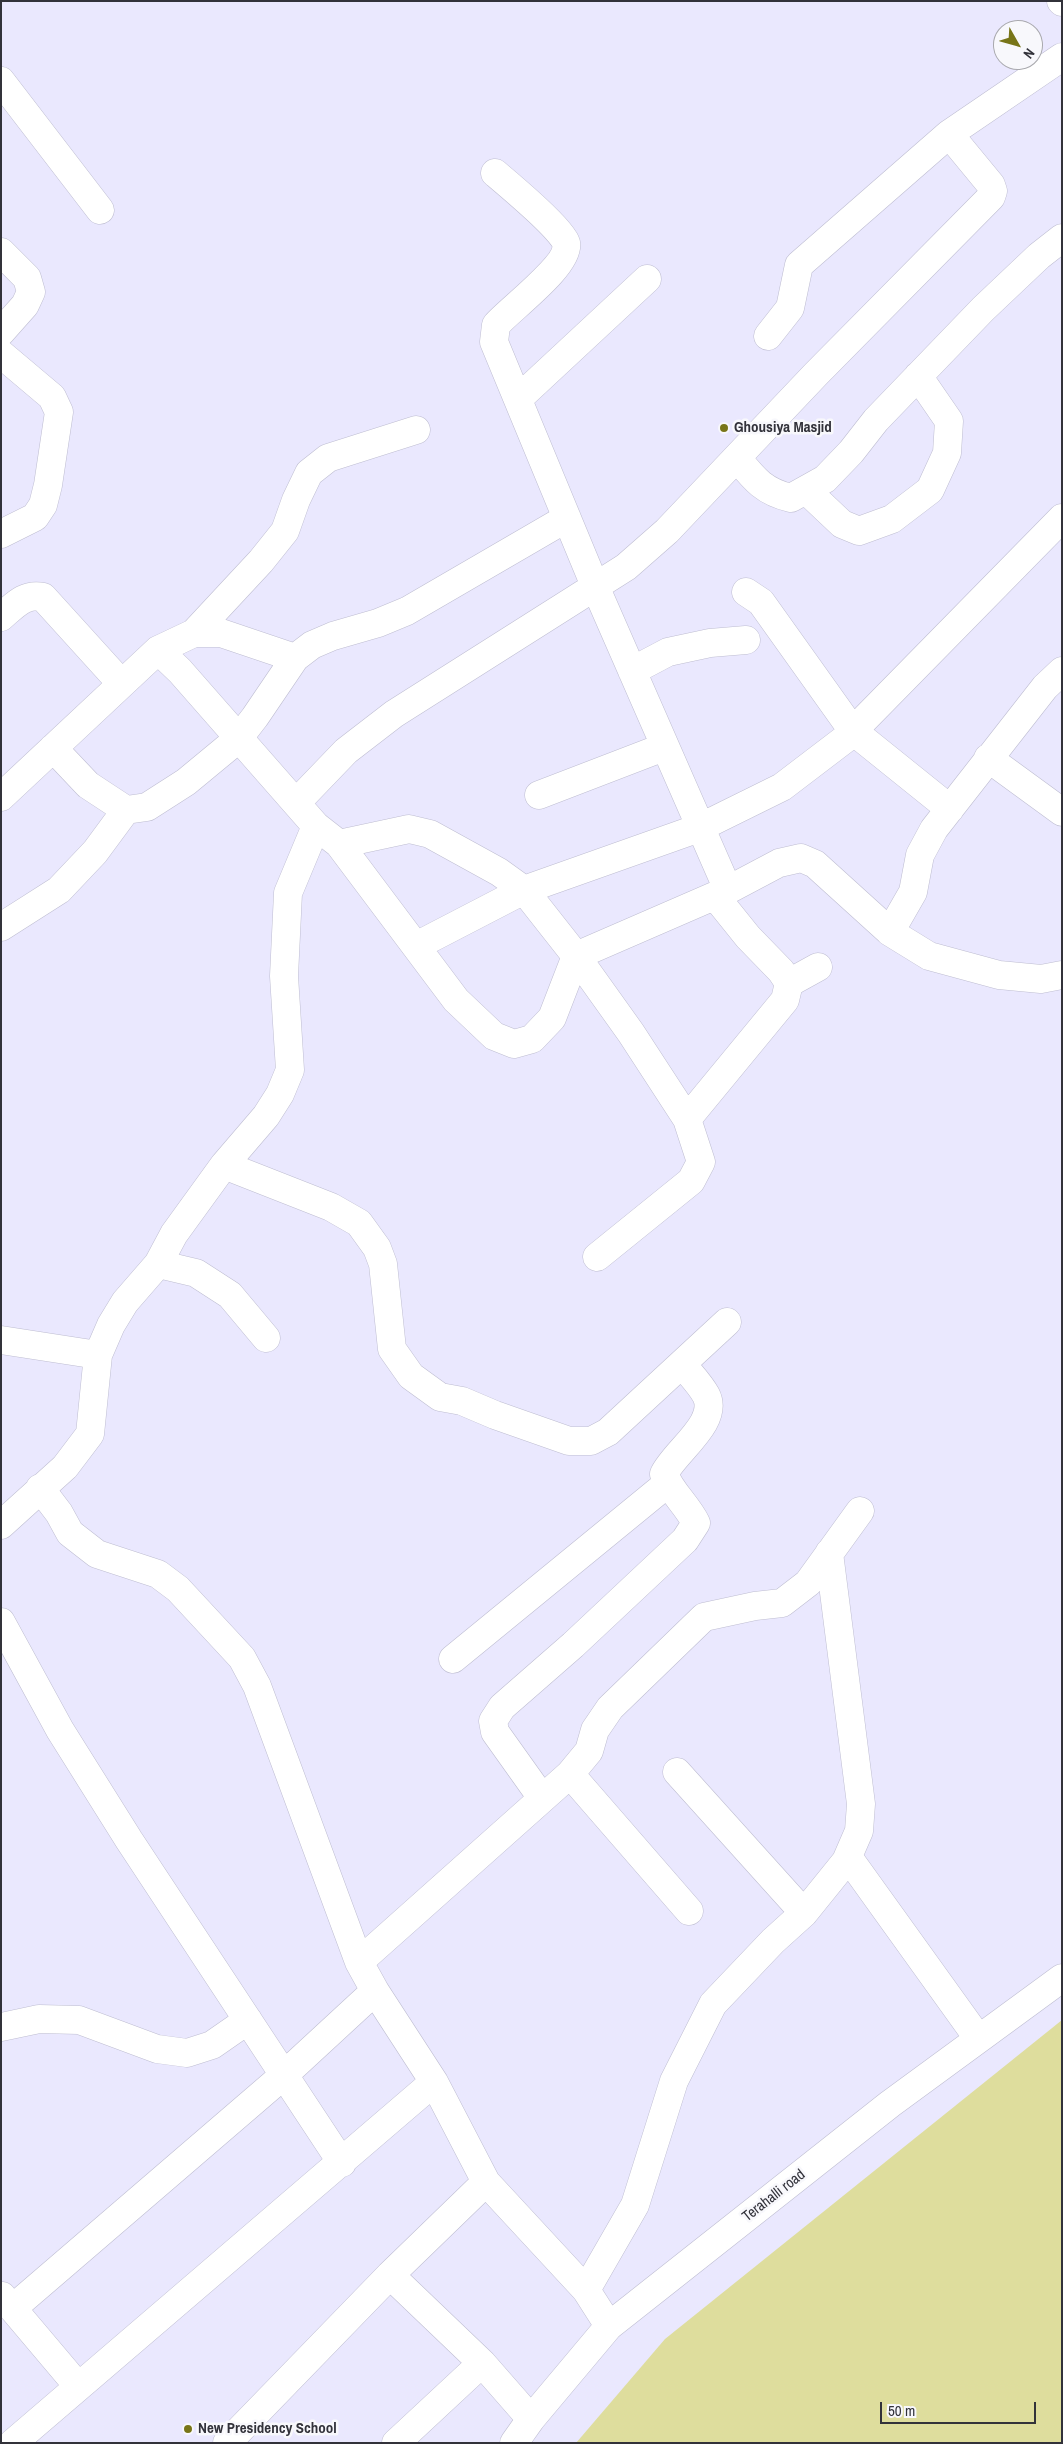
<!DOCTYPE html>
<html>
<head>
<meta charset="utf-8">
<style>
	body { margin:0 }
	#map { position:relative; width:1063px; height:2444px; overflow:hidden; background:#eae8fe; font-family:"Archivo Narrow",sans-serif }
	canvas { display:block }
	.frame { position:absolute; inset:0; border:2px solid #32323a; pointer-events:none }
	.north { position:absolute; left:993px; top:20px; width:50px; height:50px; box-sizing:border-box; background:#f8f8fc; border:1px solid #a9a9ae; border-radius:50%; rotate:128deg; font-size:14px; font-weight:700; line-height:20px; text-align:center; color:#32323a }
	.north::after { content:''; display:block; margin:auto; width:18px; height:22px; background:#787519; clip-path:polygon(50% 0,100% 100%,50% 72%,0 100%) }
	.scale { position:absolute; left:880px; top:2402px; width:156px; height:22px; box-sizing:border-box; border:2px solid #32323a; border-top:0; padding-left:6px; font-size:15px; line-height:18px; white-space:nowrap; color:#32323a; -webkit-text-stroke:4px #f8f8fc; paint-order:stroke }
</style>
</head>
<body>
<div id="map">
<canvas width="1063" height="2444"></canvas>
<div class="frame"></div>
<div class="north">N</div>
<div class="scale">50 m</div>
</div>
<script>
const g = document.querySelector('canvas').getContext('2d');
g.lineJoin = 'round';
function paint(path, color) { g.fillStyle = color; g.fill(path, 'evenodd'); }
function strokePath(path, color, width, dash) { g.strokeStyle = color; g.lineWidth = width; g.lineCap = dash ? 'butt' : 'round'; g.setLineDash(dash || []); g.stroke(path); }
function label(font, color, halo, rows, align = 'center') {
  g.font = font + ' "Archivo Narrow",sans-serif'; g.lineWidth = 5; g.setLineDash([]); g.textBaseline = 'middle'; g.strokeStyle = halo; g.fillStyle = color; for (const [text, x, y, turn = 0] of rows) {
    g.save(); g.translate(x, y); g.rotate((+turn || 0) * Math.PI / 180); g.textAlign = isNaN(turn) ? turn : align; if (halo) g.strokeText(text, 0, 0); g.fillText(text, 0, 0); g.restore();
  }
}
paint(new Path2D(`
	M 1062,2020 L 1062,2443 L 576,2443 L 665,2339 Z`), '#dedd9d');
const minor = new Path2D(`
	M 1061,1 L 1062,2
	M 1,81 L 100,210
	M 495,173 C 508,184 563,230 566,243 C 571,264 510,309 496,325 L 494,342 L 595,586 L 728,890
	M 1,252 L 27,278 L 31,292 L 25,305 L 1,332
	M 768,336 L 790,308 L 799,265 L 949,134 L 1062,57
	M 1,354 L 52,397 L 59,412 L 48,485 L 43,505 L 35,517 L 1,534
	M 518,399 L 647,279
	M 737,458 C 754,479 764,492 791,498 L 825,479 L 851,452 L 876,420 L 983,309 L 1039,256 L 1062,238
	M 806,490 L 842,524 L 859,531 L 892,519 L 930,490 L 947,453 L 949,421 L 918,376
	M 746,592 L 761,602 L 853,731 L 950,809
	M 1,617 C 15,605 25,593 43,597 L 121,683
	M 194,633 L 261,561 L 285,531 L 296,500 L 309,473 L 328,458 L 416,430
	M 158,650 L 180,671 L 316,826 L 339,844 L 456,1000 L 494,1036 L 514,1044 L 532,1039 L 552,1018 L 576,956 L 728,890 L 779,863 L 801,858 L 815,864 L 890,932 L 929,956 L 999,975 L 1041,979 L 1062,975
	M 632,671 L 668,652 L 710,643 L 746,640
	M 53,748 L 88,785 L 126,810 L 147,807 L 186,782 L 238,739 L 255,717 L 295,658 L 312,645 L 333,636 L 378,623 L 407,611 L 567,518
	M 988,758 L 1062,812
	M 539,795 L 664,747
	M 1,797 L 158,650 L 194,633 L 221,633 L 295,658
	M 296,803 L 346,751 L 394,714 L 626,567 L 667,531 L 816,374 L 991,197 L 993,191 L 991,185 L 949,134
	M 339,844 L 409,829 L 430,834 L 499,872 L 524,890 L 576,956 L 631,1033 L 687,1119 L 701,1162 L 691,1181 L 597,1257
	M 1,927 L 59,890 L 95,852 L 126,810
	M 890,932 L 913,892 L 920,855 L 934,829 L 1045,687 L 1062,671
	M 416,946 L 524,890 L 699,828 L 782,787 L 845,739 L 1062,518
	M 789,983 L 818,967
	M 687,1119 L 785,1000 L 789,983 L 781,971 L 748,937 L 715,896
	M 224,1165 L 331,1207 L 359,1223 L 377,1248 L 383,1264 L 392,1349 L 411,1376 L 440,1397 L 462,1401 L 495,1415 L 569,1441 L 591,1441 L 608,1432 L 727,1322
	M 158,1264 L 196,1273 L 230,1295 L 266,1338
	M 1,1340 L 98,1355
	M 40,1488 L 59,1513 L 70,1533 L 97,1554 L 158,1574 L 178,1589 L 242,1658 L 257,1686 L 359,1962 L 375,1991 L 434,2082 L 486,2182 L 586,2290 L 609,2326
	M 1,1525 L 65,1467 L 90,1434 L 98,1355 L 111,1325 L 125,1302 L 158,1264 L 174,1234 L 224,1165 L 266,1116 L 280,1094 L 290,1070 L 284,976 L 288,893 L 316,826
	M 1,1622 L 60,1730 L 129,1840 L 342,2163
	M 453,1659 L 668,1483
	M 677,1772 L 804,1913
	M 570,1774 L 689,1911
	M 542,1798 L 495,1732 L 493,1721 L 502,1707 L 573,1645 L 685,1540 L 696,1523 C 687,1505 671,1492 664,1474 C 675,1451 720,1422 706,1395 C 700,1384 690,1374 682,1364
	M 848,1857 L 978,2038
	M 359,1962 L 570,1774 L 589,1751 L 595,1730 L 610,1708 L 704,1617 L 755,1606 L 782,1603 L 808,1583 L 860,1511
	M 1,2027 L 39,2019 L 79,2020 L 157,2049 L 187,2053 L 212,2045 L 248,2020
	M 390,2275 L 482,2363 L 531,2419
	M 586,2290 L 635,2205 L 674,2081 L 713,2004 L 773,1941 L 804,1913 L 846,1861 L 859,1831 L 861,1804 L 829,1553
	M 2,2296 L 78,2386
	M 13,2308 L 284,2075 L 375,1991
	M 13,2443 L 434,2082
	M 227,2443 L 390,2275 L 486,2182
	M 396,2443 L 482,2363
	M 514,2443 L 531,2419 L 609,2326 L 890,2104 L 1062,1978`);
strokePath(minor, '#bebdd1', 29);
strokePath(minor, '#fff', 28);
for (const [x, y, r, color] of [
	[724,428,5,"#787519"],
	[188,2429,5,"#787519"]
]) { const dot = new Path2D(); dot.arc(x, y, r, 0, 2 * Math.PI); g.fillStyle = color; g.fill(dot); strokePath(dot, '#f8f8fc', 2); }
label('bold 15px', '#32323a', '#f8f8fc', [
	["Ghousiya Masjid",734,428],
	["New Presidency School",198,2429]
], 'left');
label('15px', '#32323a', '#f8f8fc', [
	["Terahalli road",774,2196,-38]
]);
</script>
</body>
</html>
